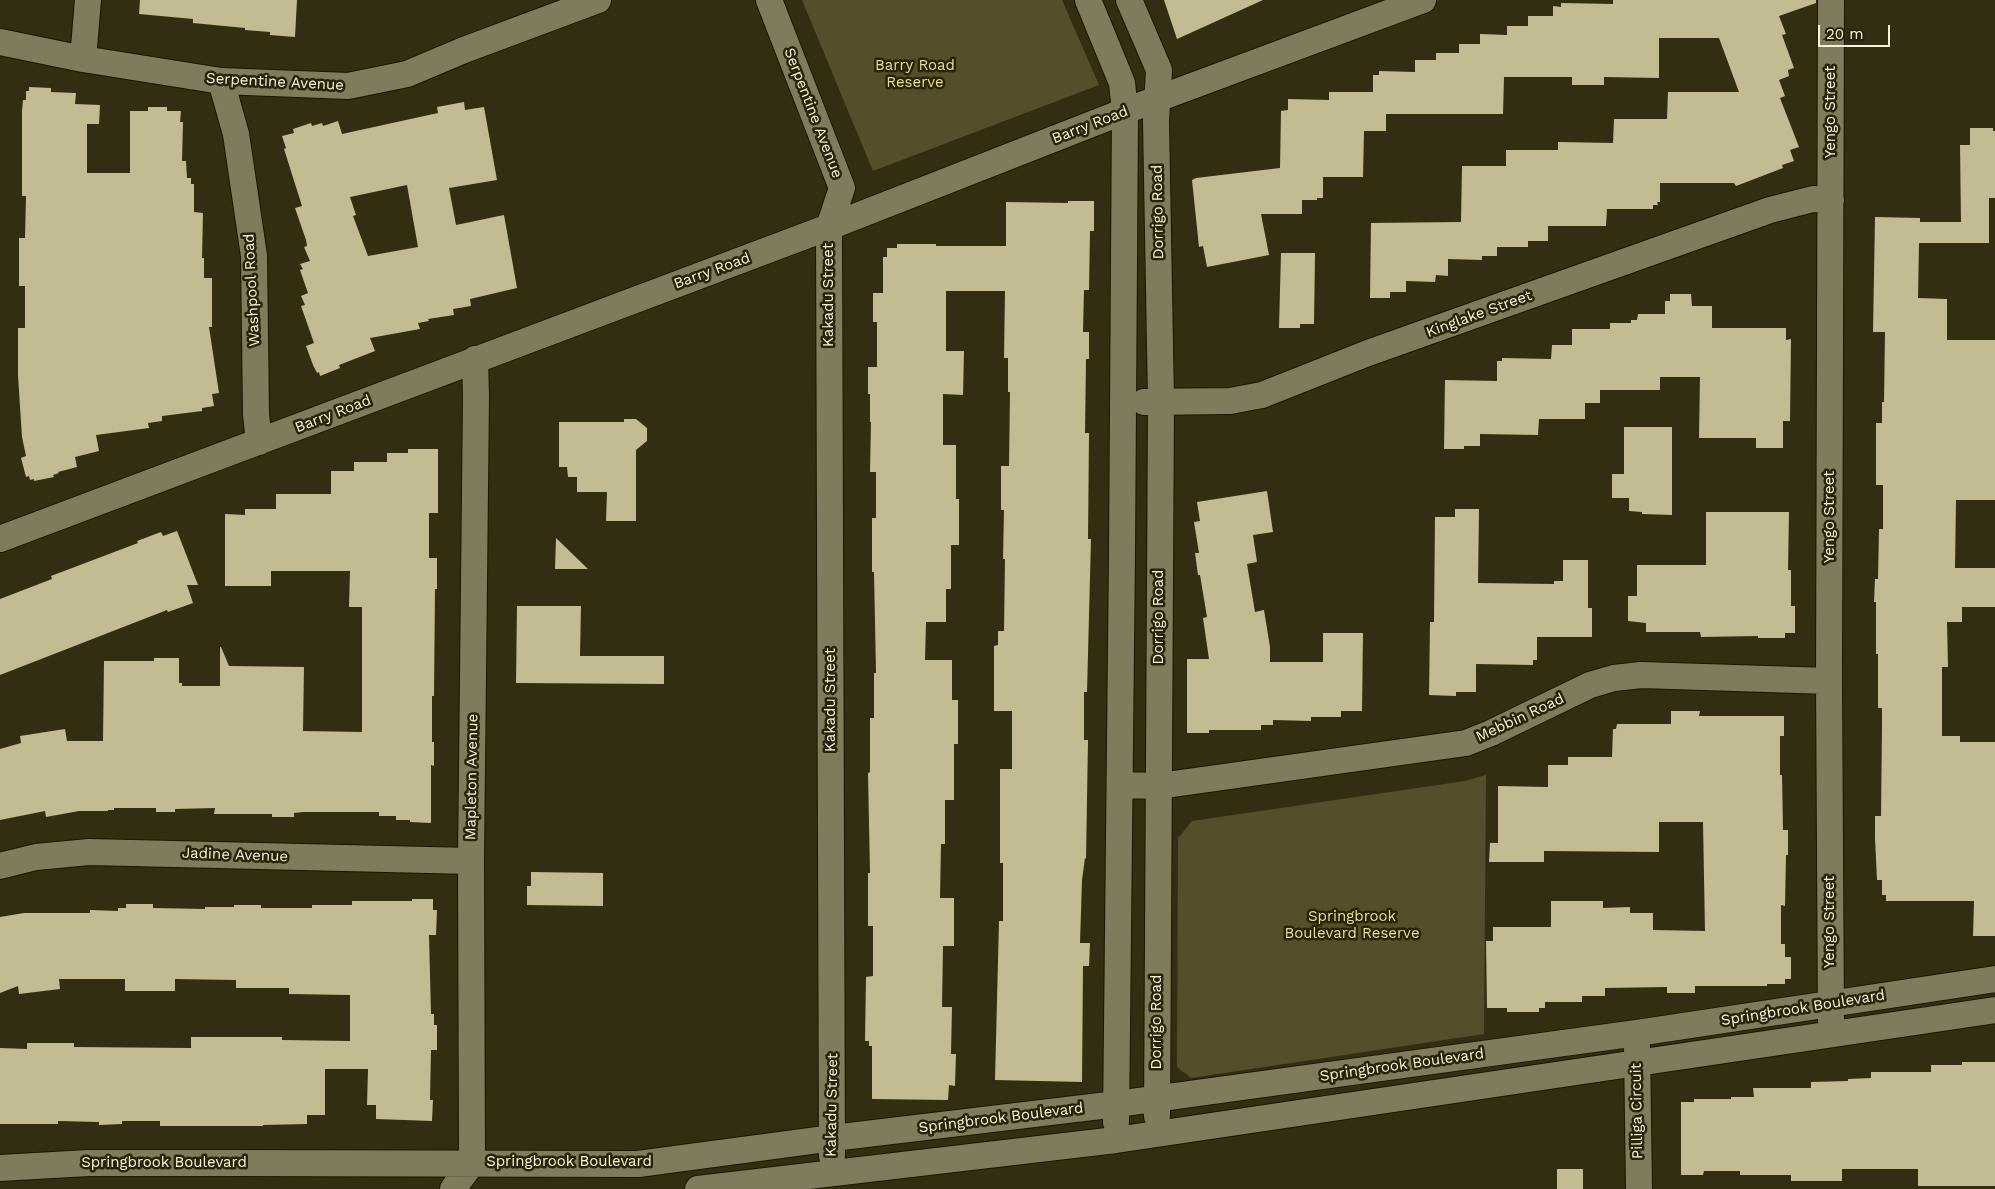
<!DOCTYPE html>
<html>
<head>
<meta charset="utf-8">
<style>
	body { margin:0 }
	#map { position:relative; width:1995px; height:1189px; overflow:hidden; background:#332e11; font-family:"Work Sans",sans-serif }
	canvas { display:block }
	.scale { position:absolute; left:1818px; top:25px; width:72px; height:22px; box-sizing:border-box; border:2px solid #f6f3e2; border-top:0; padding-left:6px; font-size:15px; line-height:18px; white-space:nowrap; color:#f6f3e2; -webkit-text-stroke:4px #2a2407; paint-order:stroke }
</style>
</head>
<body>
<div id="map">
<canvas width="1995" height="1189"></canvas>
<div class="scale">20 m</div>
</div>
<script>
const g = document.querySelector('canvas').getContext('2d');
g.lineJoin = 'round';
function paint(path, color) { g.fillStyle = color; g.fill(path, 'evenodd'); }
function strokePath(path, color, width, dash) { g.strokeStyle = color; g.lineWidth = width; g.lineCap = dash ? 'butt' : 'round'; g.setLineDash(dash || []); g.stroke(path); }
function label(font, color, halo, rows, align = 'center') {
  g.font = font + ' "Work Sans",sans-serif'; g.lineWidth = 5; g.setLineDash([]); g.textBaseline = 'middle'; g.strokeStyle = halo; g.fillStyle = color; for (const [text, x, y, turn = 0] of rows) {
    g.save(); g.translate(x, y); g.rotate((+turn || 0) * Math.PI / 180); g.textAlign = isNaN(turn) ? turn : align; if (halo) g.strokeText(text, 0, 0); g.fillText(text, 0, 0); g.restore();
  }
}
paint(new Path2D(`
	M 802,0 L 1062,0 L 1099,85 L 873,171 Z
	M 1486,775 L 1484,1034 L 1191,1078 L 1177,1067 L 1178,838 L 1192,821 L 1465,781 Z`), '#554e2a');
paint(new Path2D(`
	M 140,0 L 297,0 L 295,37 L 270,35 L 270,32 L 245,30 L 245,28 L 193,23 L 193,19 L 139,14 Z
	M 1164,0 L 1263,0 L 1177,39 Z
	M 1613,0 L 1816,0 L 1816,3 L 1779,16 L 1786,34 L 1782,35 L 1794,68 L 1788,70 L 1789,76 L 1779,80 L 1785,96 L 1780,98 L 1799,147 L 1790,150 L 1794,161 L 1782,165 L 1783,168 L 1736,186 L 1734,183 L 1660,183 L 1660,202 L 1657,202 L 1658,205 L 1653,205 L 1653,209 L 1607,209 L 1606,226 L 1548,226 L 1548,241 L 1528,241 L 1528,247 L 1497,247 L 1497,256 L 1482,256 L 1482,260 L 1448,259 L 1448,276 L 1436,275 L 1435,282 L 1406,281 L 1406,292 L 1390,292 L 1390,298 L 1370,298 L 1371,223 L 1461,222 L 1462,166 L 1506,166 L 1506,150 L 1558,150 L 1558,142 L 1613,143 L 1614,119 L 1667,119 L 1668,92 L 1739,92 L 1719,38 L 1659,38 L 1659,78 L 1604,77 L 1604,85 L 1572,85 L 1572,77 L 1504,77 L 1503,114 L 1386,114 L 1386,131 L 1364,131 L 1363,177 L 1323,177 L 1323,198 L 1317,198 L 1317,200 L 1302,200 L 1302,214 L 1261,214 L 1269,255 L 1207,267 L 1203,246 L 1199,247 L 1192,180 L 1196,178 L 1280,168 L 1281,111 L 1288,110 L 1288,99 L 1329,100 L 1329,92 L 1373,92 L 1373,75 L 1379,75 L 1379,71 L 1415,72 L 1415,60 L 1436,60 L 1436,53 L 1459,53 L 1459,44 L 1480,44 L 1480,34 L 1507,35 L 1507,26 L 1528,26 L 1528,16 L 1553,16 L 1553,6 L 1561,7 L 1561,3 L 1613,4 Z
	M 29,87 L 51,88 L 51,92 L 76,93 L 75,104 L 100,105 L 99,124 L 87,124 L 87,173 L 130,173 L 130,111 L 148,111 L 148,107 L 167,107 L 167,111 L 181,111 L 180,122 L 183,122 L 182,161 L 186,161 L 187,178 L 191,178 L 191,184 L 194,184 L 194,212 L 203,213 L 202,258 L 204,258 L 204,278 L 212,278 L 212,327 L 209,327 L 219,393 L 212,394 L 214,406 L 202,408 L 202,411 L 162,416 L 162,421 L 148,423 L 149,428 L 96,435 L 99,451 L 75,457 L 77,467 L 58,472 L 59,473 L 53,475 L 54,477 L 34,481 L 34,479 L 30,480 L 29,476 L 26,477 L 21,458 L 26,456 L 22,437 L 18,375 L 18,328 L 25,328 L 25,286 L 19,286 L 19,238 L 25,238 L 26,196 L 22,196 L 22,111 L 23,100 L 26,100 L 26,91 L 29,91 Z
	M 464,102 L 465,110 L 484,107 L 497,180 L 449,188 L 456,225 L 504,215 L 517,288 L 470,299 L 471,306 L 453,309 L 454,315 L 428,319 L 429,321 L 418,323 L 420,329 L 370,338 L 375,351 L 339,365 L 340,368 L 320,376 L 319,372 L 317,373 L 313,365 L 306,346 L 314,343 L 301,306 L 305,305 L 301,296 L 308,293 L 300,270 L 303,269 L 300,264 L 310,261 L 304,247 L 307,246 L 306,240 L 295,208 L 302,206 L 284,149 L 286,148 L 282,136 L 294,133 L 293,129 L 311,123 L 312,126 L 322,123 L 323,126 L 338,121 L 342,134 L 438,113 L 437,107 ZM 407,185 L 418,247 L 368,256 L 353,216 L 356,215 L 350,197 Z
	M 1970,128 L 1993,128 L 1993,131 L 1995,131 L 1995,198 L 1989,198 L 1989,243 L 1919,243 L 1918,298 L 1947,299 L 1947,340 L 1995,340 L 1995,500 L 1956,500 L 1955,568 L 1995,568 L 1995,607 L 1962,607 L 1962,622 L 1947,622 L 1948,667 L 1942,667 L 1942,736 L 1960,736 L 1960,742 L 1995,742 L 1995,936 L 1973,936 L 1974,901 L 1886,901 L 1886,895 L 1882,895 L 1882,880 L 1877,880 L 1875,838 L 1875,816 L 1881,816 L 1882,727 L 1882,708 L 1878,708 L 1878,654 L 1876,654 L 1876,602 L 1874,602 L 1875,579 L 1878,579 L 1879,529 L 1883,529 L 1883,485 L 1876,485 L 1876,423 L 1882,423 L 1882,402 L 1884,402 L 1885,332 L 1873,332 L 1875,217 L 1920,218 L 1920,222 L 1961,222 L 1960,145 L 1970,145 Z
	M 1068,201 L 1094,201 L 1094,231 L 1090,231 L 1089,290 L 1084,290 L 1083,332 L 1089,332 L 1089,359 L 1086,359 L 1085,433 L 1089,433 L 1088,539 L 1091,539 L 1087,692 L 1084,692 L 1084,740 L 1088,740 L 1086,859 L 1085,858 L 1082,880 L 1080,943 L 1090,943 L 1089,966 L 1083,966 L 1082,1082 L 995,1080 L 999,921 L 1003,921 L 1003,863 L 1000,863 L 1000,769 L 1012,769 L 1012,711 L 994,711 L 994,646 L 998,645 L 998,631 L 1004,631 L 1005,559 L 1003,559 L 1004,510 L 1001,510 L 1001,466 L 1009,466 L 1010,392 L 1008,392 L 1008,358 L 1004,358 L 1005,291 L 946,291 L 946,351 L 964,351 L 963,395 L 943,394 L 943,445 L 956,445 L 956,499 L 959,499 L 959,545 L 951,545 L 951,589 L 946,589 L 946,622 L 926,622 L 925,660 L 952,660 L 952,700 L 958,700 L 958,744 L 954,744 L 954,800 L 945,800 L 945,844 L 941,844 L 940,898 L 954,898 L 954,946 L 943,946 L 942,1007 L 952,1007 L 951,1054 L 956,1054 L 955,1086 L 949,1085 L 948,1100 L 872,1099 L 872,1046 L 869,1046 L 869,1041 L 865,1041 L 866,977 L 873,976 L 873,926 L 868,926 L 868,873 L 870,873 L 868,773 L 870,772 L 870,718 L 874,718 L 874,673 L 876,673 L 874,572 L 872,572 L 872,518 L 876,518 L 876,472 L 870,472 L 871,422 L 870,422 L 870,394 L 868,394 L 868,367 L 877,367 L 877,322 L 873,322 L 873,293 L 883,293 L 883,257 L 887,257 L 887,248 L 897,248 L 897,244 L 936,244 L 936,246 L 1006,246 L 1006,202 L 1068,203 Z
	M 1281,253 L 1315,253 L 1314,324 L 1300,324 L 1300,328 L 1279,328 Z
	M 1670,294 L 1691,294 L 1692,306 L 1712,306 L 1712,328 L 1786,328 L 1786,340 L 1791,339 L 1790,421 L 1783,421 L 1783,448 L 1756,448 L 1756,438 L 1699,438 L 1700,377 L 1660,377 L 1660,390 L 1600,390 L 1600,403 L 1585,403 L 1585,419 L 1539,419 L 1538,435 L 1480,434 L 1480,446 L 1464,446 L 1464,449 L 1444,449 L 1445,380 L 1497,381 L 1497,361 L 1502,361 L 1502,358 L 1551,359 L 1552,345 L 1572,345 L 1572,329 L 1610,329 L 1610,323 L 1631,323 L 1631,320 L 1637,320 L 1638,314 L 1665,314 L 1665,301 L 1670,301 Z
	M 624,419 L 636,419 L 647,428 L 647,441 L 636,450 L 636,521 L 606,521 L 607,492 L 577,492 L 577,477 L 568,477 L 567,467 L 559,467 L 559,422 L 624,422 Z
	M 1624,427 L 1672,427 L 1672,515 L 1642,514 L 1642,512 L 1629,511 L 1629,498 L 1612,498 L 1612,474 L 1624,474 Z
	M 408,449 L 438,449 L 438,513 L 429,513 L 429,558 L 437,558 L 437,589 L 435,589 L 434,696 L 432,696 L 432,742 L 434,742 L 434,766 L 431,765 L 431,823 L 410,822 L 410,820 L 396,820 L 396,816 L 379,816 L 379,812 L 303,812 L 294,813 L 294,817 L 272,817 L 272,814 L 214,814 L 215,808 L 175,809 L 175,812 L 156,812 L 156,808 L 114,808 L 114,810 L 108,810 L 108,811 L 79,811 L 46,817 L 45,811 L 0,820 L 0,749 L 21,743 L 20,736 L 65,729 L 67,741 L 103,741 L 104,661 L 154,661 L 154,658 L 179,658 L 179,683 L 182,683 L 182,686 L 220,686 L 220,647 L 221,647 L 229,666 L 304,667 L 303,731 L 362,732 L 362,607 L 349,607 L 350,571 L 271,571 L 271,586 L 225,586 L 225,514 L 245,515 L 245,509 L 276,509 L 276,494 L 331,494 L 331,471 L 354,471 L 354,462 L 387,462 L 387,453 L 408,453 Z
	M 1267,491 L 1273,532 L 1253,535 L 1257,562 L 1247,564 L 1255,612 L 1264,610 L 1270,647 L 1270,662 L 1323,662 L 1323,633 L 1363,633 L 1362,711 L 1341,711 L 1341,717 L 1311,717 L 1311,721 L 1273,720 L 1273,725 L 1261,725 L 1261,730 L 1209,730 L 1209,733 L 1187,733 L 1187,659 L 1209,659 L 1203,618 L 1207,617 L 1200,575 L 1198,575 L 1195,553 L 1199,553 L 1194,522 L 1200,521 L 1197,502 Z
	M 1455,509 L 1479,509 L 1478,583 L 1554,584 L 1554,581 L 1563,581 L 1563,560 L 1588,560 L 1588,608 L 1592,608 L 1592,637 L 1537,637 L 1537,660 L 1533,660 L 1533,665 L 1476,664 L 1476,692 L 1456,692 L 1456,696 L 1429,695 L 1430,622 L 1434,622 L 1435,517 L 1455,517 Z
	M 1706,512 L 1789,512 L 1788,570 L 1791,570 L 1791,606 L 1795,606 L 1795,633 L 1785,633 L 1785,638 L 1758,638 L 1758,636 L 1701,637 L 1700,632 L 1646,632 L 1646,623 L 1628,621 L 1628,596 L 1637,596 L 1637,565 L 1706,565 Z
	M 177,531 L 198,585 L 187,585 L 193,603 L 168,612 L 167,610 L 0,675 L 0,599 L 52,579 L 51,576 L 138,543 L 137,541 L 161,532 L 163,536 Z
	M 556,538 L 588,569 L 555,569 Z
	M 517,606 L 581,606 L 580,656 L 664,656 L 664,684 L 516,683 Z
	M 1671,711 L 1700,711 L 1699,716 L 1784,716 L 1784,736 L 1780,736 L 1780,775 L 1782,775 L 1783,830 L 1788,830 L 1788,855 L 1786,855 L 1785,906 L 1781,905 L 1781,944 L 1785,944 L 1785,957 L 1791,957 L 1791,979 L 1785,979 L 1785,984 L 1767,984 L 1767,986 L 1695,986 L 1695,993 L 1667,993 L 1667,987 L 1605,988 L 1605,996 L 1582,996 L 1582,1002 L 1545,1002 L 1545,1008 L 1539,1008 L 1539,1012 L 1507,1012 L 1507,1008 L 1487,1008 L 1486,941 L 1493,941 L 1493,927 L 1551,927 L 1551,901 L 1603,901 L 1603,908 L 1630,907 L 1630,913 L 1653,913 L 1653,930 L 1705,931 L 1703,822 L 1659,822 L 1659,852 L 1544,851 L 1544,862 L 1489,862 L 1490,843 L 1498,843 L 1498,786 L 1548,787 L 1548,765 L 1568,765 L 1568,757 L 1612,757 L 1613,729 L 1616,729 L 1617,724 L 1671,724 Z
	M 531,872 L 603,873 L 603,906 L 527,905 L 527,886 L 531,886 Z
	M 412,899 L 433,899 L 433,910 L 437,910 L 436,935 L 429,935 L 431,1014 L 434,1014 L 434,1025 L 437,1025 L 437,1050 L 431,1050 L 430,1100 L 433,1100 L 432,1121 L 376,1119 L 376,1105 L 367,1105 L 368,1069 L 325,1069 L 325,1115 L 307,1115 L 307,1124 L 263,1125 L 263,1126 L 160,1126 L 160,1121 L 122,1121 L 122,1124 L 99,1125 L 99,1122 L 58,1121 L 58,1124 L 0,1124 L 0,1048 L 27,1049 L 27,1043 L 74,1043 L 74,1047 L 191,1048 L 191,1037 L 282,1037 L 282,1040 L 350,1041 L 350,995 L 289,994 L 289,988 L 236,988 L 236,980 L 175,979 L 175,991 L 125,991 L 125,979 L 59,979 L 60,989 L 19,994 L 18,986 L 0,993 L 0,917 L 24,913 L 90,913 L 90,910 L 118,911 L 118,908 L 126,908 L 126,904 L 153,904 L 153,908 L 205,909 L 205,907 L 234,907 L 234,905 L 261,905 L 261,908 L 312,908 L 312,905 L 352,905 L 352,901 L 412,901 Z
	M 1962,1062 L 1995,1062 L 1995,1186 L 1918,1186 L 1918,1169 L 1842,1169 L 1842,1181 L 1791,1181 L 1791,1175 L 1740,1175 L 1740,1171 L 1704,1171 L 1703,1175 L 1681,1175 L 1681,1102 L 1694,1102 L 1694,1099 L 1731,1099 L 1731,1097 L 1754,1097 L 1753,1088 L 1811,1088 L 1811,1082 L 1848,1081 L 1848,1079 L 1871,1078 L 1871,1072 L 1931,1072 L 1931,1065 L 1962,1065 Z
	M 1557,1169 L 1583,1169 L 1583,1189 L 1557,1189 Z`), '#c3bc92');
const minor = new Path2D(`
	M 769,0 L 842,188 L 829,227 L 832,1156
	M 1088,0 L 1122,83 L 1125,111 L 1122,553 L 1116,1122
	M 1129,0 L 1159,70 L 1156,121 L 1161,402 L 1157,1116
	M 0,42 L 83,59 L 221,81 L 348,86 L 407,74 L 464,50 L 598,0
	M 83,59 L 88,0
	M 221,81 L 236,134 L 254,256 L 256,414 L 259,442
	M 1144,402 L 1230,401 L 1262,395 L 1368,353 L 1770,210 L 1813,199 L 1831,200
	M 0,539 L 829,227 L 1125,111 L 1423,0
	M 1120,785 L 1159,786 L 1466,743 L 1491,733 L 1590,685 L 1614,678 L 1641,675 L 1829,681
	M 0,866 L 36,857 L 89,852 L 471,861
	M 1831,1022 L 1829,681 L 1831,0
	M 1637,1046 L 1639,1189
	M 0,1168 L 88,1163 L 222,1163 L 638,1164 L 833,1138 L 1117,1104 L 1637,1033 L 1995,979
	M 453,1189 L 472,1163 L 471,861 L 476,396 L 475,359
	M 698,1189 L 1116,1140 L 1995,1010`);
strokePath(minor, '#1b1600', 28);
strokePath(minor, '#807b5c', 26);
label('15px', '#e9dd9a', '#2a2407', [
	["Barry Road",915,66],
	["Reserve",915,83],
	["Springbrook",1352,917],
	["Boulevard Reserve",1352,934]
]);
label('15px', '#f6f3e2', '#2a2407', [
	["Serpentine Avenue",275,82,3],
	["Yengo Street",1831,112,-90],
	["Serpentine Avenue",813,113,69],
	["Barry Road",1090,125,-21],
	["Dorrigo Road",1158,212,-91],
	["Barry Road",712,271,-20],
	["Washpool Road",252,290,-93],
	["Kakadu Street",829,295,-90],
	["Kinglake Street",1479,314,-20],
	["Barry Road",333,414,-21],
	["Yengo Street",1830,517,-90],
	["Dorrigo Road",1159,617,-90],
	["Kakadu Street",831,700,-90],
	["Mebbin Road",1520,718,-25],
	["Mapleton Avenue",472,777,-89],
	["Jadine Avenue",235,855,2],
	["Yengo Street",1830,922,-90],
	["Springbrook Boulevard",1803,1008,-9],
	["Dorrigo Road",1157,1022,-90],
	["Springbrook Boulevard",1402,1065,-8],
	["Kakadu Street",832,1105,-89],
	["Pilliga Circuit",1637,1111,-91],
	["Springbrook Boulevard",1001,1118,-7],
	["Springbrook Boulevard",569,1162],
	["Springbrook Boulevard",164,1163]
]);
</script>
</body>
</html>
